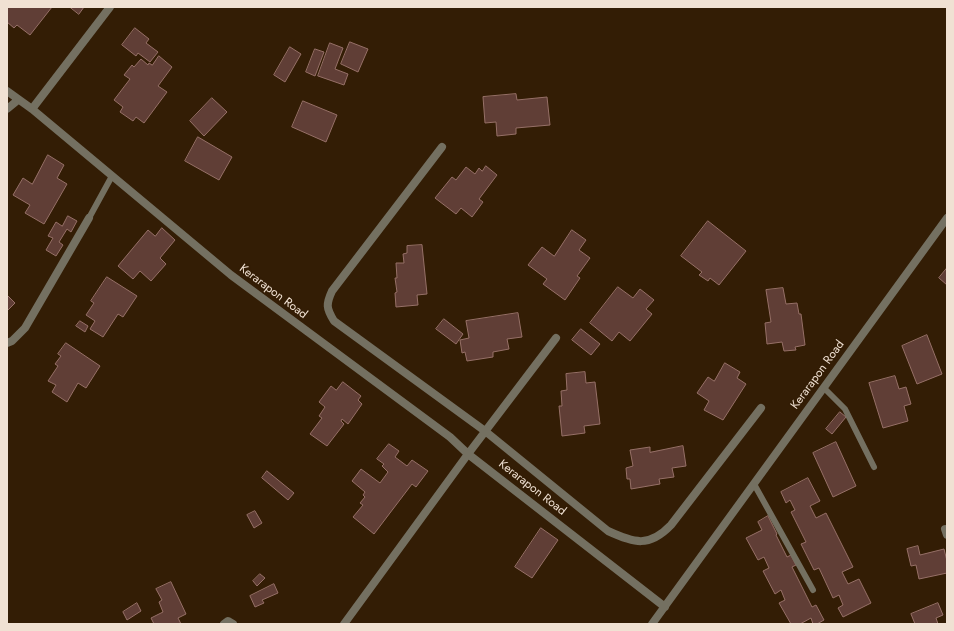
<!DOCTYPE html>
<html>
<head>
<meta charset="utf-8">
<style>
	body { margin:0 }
	#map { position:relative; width:954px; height:631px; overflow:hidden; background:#331d05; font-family:Jost,sans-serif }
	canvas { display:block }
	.frame { position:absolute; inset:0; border:8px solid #f0e1d3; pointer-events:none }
</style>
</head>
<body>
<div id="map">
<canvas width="954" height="631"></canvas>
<div class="frame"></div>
</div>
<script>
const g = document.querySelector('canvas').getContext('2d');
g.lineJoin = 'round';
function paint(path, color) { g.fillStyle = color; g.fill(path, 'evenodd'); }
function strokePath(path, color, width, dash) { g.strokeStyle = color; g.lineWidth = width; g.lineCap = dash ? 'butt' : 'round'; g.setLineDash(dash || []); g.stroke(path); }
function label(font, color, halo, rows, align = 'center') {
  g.font = font + ' Jost,sans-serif'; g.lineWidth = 3; g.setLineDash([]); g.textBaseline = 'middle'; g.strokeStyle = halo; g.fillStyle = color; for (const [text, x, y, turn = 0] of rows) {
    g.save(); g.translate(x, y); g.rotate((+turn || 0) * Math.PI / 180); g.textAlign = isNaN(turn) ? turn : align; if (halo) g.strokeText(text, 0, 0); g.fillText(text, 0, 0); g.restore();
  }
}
const building = new Path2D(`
	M 7,7 L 52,7 L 30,35 L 17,25 L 14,28 L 7,22 Z
	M 70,7 L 84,7 L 79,14 Z
	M 135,28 L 149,39 L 146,43 L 158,52 L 150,62 L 138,53 L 136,56 L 122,45 Z
	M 350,42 L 368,49 L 358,72 L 341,64 Z
	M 330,43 L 343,48 L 335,69 L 348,74 L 344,85 L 318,76 Z
	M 290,47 L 301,54 L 285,82 L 274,75 Z
	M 315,49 L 324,52 L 315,76 L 306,72 Z
	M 159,56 L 172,67 L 158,86 L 167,92 L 144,123 L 136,117 L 133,121 L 120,112 L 123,107 L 114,100 L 130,79 L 124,75 L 132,65 L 134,67 L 141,59 L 148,65 L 149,63 L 152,65 Z
	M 516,94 L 517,100 L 547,97 L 550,125 L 516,128 L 516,134 L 497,136 L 496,122 L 485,123 L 483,97 Z
	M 212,98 L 227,112 L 204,136 L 190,121 Z
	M 303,101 L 337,115 L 326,142 L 292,127 Z
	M 198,137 L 232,157 L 219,180 L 185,161 Z
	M 48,155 L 64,165 L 57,178 L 67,184 L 44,224 L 25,213 L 30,205 L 13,195 L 23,178 L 32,184 Z
	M 486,166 L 497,175 L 479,199 L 483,202 L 472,217 L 461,208 L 456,214 L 435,198 L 452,177 L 456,180 L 466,167 L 475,174 L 479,168 L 482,171 Z
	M 68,216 L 77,221 L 71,232 L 67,229 L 59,242 L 63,245 L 56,256 L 46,250 L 53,238 L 48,236 L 56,222 L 62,226 Z
	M 708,221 L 746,251 L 719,285 L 710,278 L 708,281 L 699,275 L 702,272 L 681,256 Z
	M 162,228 L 175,240 L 160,258 L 166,264 L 151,281 L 140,271 L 133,279 L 118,266 L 148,230 L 155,236 Z
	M 572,230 L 586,240 L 579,250 L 590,258 L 577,276 L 580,278 L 565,300 L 543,284 L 547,279 L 528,265 L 542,247 L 554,256 Z
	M 422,245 L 427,294 L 417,295 L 418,305 L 396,307 L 395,293 L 397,292 L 395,278 L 397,278 L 396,263 L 404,263 L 403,254 L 407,253 L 407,246 Z
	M 947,268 L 947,285 L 939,278 Z
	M 107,277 L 137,296 L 123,317 L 118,314 L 103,337 L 90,329 L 95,321 L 86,315 L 94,303 L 91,301 Z
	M 618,287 L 633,298 L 640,289 L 654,300 L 646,309 L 652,314 L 630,341 L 619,332 L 612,341 L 590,323 Z
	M 783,288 L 786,304 L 797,303 L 799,314 L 801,314 L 805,345 L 795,347 L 796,350 L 784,351 L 782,342 L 767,344 L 765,323 L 771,322 L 766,290 Z
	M 7,295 L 15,303 L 7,311 Z
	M 518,313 L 522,337 L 507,339 L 509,349 L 493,352 L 493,357 L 467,361 L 465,352 L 462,353 L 460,340 L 469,338 L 466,321 Z
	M 444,319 L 463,334 L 456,344 L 436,329 Z
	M 80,321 L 88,326 L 85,332 L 76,326 Z
	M 581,329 L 600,344 L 591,355 L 572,340 Z
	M 927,335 L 942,374 L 917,384 L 902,346 Z
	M 66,343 L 100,366 L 86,388 L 78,383 L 67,402 L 52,392 L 56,385 L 48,381 L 58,366 L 55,364 L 61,356 L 58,354 Z
	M 725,363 L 740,372 L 737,378 L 746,384 L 723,420 L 704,410 L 709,401 L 697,393 L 708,377 L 714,381 Z
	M 585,372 L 586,383 L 595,382 L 600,424 L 584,426 L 585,433 L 562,436 L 559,406 L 562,406 L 561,391 L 567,390 L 566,374 Z
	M 895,376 L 899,389 L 906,387 L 911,404 L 904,406 L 908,421 L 883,428 L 869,383 Z
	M 343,382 L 361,396 L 358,400 L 362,404 L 348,424 L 342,419 L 341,421 L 344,424 L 327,446 L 310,434 L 322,418 L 319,416 L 325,407 L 319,402 L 331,386 L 336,390 Z
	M 840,412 L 846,417 L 832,434 L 826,429 Z
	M 836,442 L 856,486 L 833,497 L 813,453 Z
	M 389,444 L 399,451 L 395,457 L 407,466 L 412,460 L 428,471 L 416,487 L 412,484 L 374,534 L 353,517 L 363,505 L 360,503 L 365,497 L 363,495 L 365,492 L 352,481 L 361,469 L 380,483 L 388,472 L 382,466 L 384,464 L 377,459 Z
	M 683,446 L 686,466 L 672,468 L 674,477 L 659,479 L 660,484 L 631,489 L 630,479 L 627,479 L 626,468 L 633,466 L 630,450 L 650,447 L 650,452 Z
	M 267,471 L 294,493 L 288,500 L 262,478 Z
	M 808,478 L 820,501 L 810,506 L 816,518 L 826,513 L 853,567 L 842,572 L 848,584 L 859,579 L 871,603 L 843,617 L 838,608 L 843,605 L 839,595 L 833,598 L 819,568 L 814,570 L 801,544 L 806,542 L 791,512 L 795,510 L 790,500 L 786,503 L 781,492 Z
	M 255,511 L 262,523 L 254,528 L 247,515 Z
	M 768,516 L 777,534 L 776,535 L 787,557 L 791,555 L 796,565 L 792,567 L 812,607 L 816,605 L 824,620 L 817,624 L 813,624 L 811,618 L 800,624 L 791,624 L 779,603 L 785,600 L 781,590 L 775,594 L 763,571 L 769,568 L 764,557 L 758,560 L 746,538 L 762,530 L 758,522 Z
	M 541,528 L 558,540 L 532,578 L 515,567 Z
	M 918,546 L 920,555 L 944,549 L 947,561 L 947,573 L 919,579 L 916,565 L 911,566 L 907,549 Z
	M 260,574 L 265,578 L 257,586 L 253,581 Z
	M 171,582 L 186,614 L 178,618 L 181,624 L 154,624 L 151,618 L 163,612 L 159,602 L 162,600 L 156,589 Z
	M 274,584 L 278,593 L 262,600 L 264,603 L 255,607 L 250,596 Z
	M 137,603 L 141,611 L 127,620 L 123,612 Z
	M 938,603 L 943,615 L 936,618 L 938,624 L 915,624 L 911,614 Z`);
paint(building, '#603e36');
strokePath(building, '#967067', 1);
strokePath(new Path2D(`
	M 89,218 L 112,176
	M 824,388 L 845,409 L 874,467
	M 754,484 L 813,590`), '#747061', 6);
strokePath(new Path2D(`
	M 7,91 L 32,109 L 231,275 L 450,437 L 468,454 L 665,607
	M 7,109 L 18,100
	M 32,109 L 110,7
	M 442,147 L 332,291 C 326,304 326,308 334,321 L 485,431 L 608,531 C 634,543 649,548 671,525 L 761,408
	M 7,343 L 12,341 L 25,328 L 89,218
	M 945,529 L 947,535
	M 224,624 L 228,621 L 233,624
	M 344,624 L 468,454 L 556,338
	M 652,624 L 947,218`), '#747061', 8);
label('12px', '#f0e1d3', '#331d05', [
	["Kerarapon Road",273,292,37],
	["Kerarapon Road",818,375,-54],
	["Kerarapon Road",532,488,38]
]);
</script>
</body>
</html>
